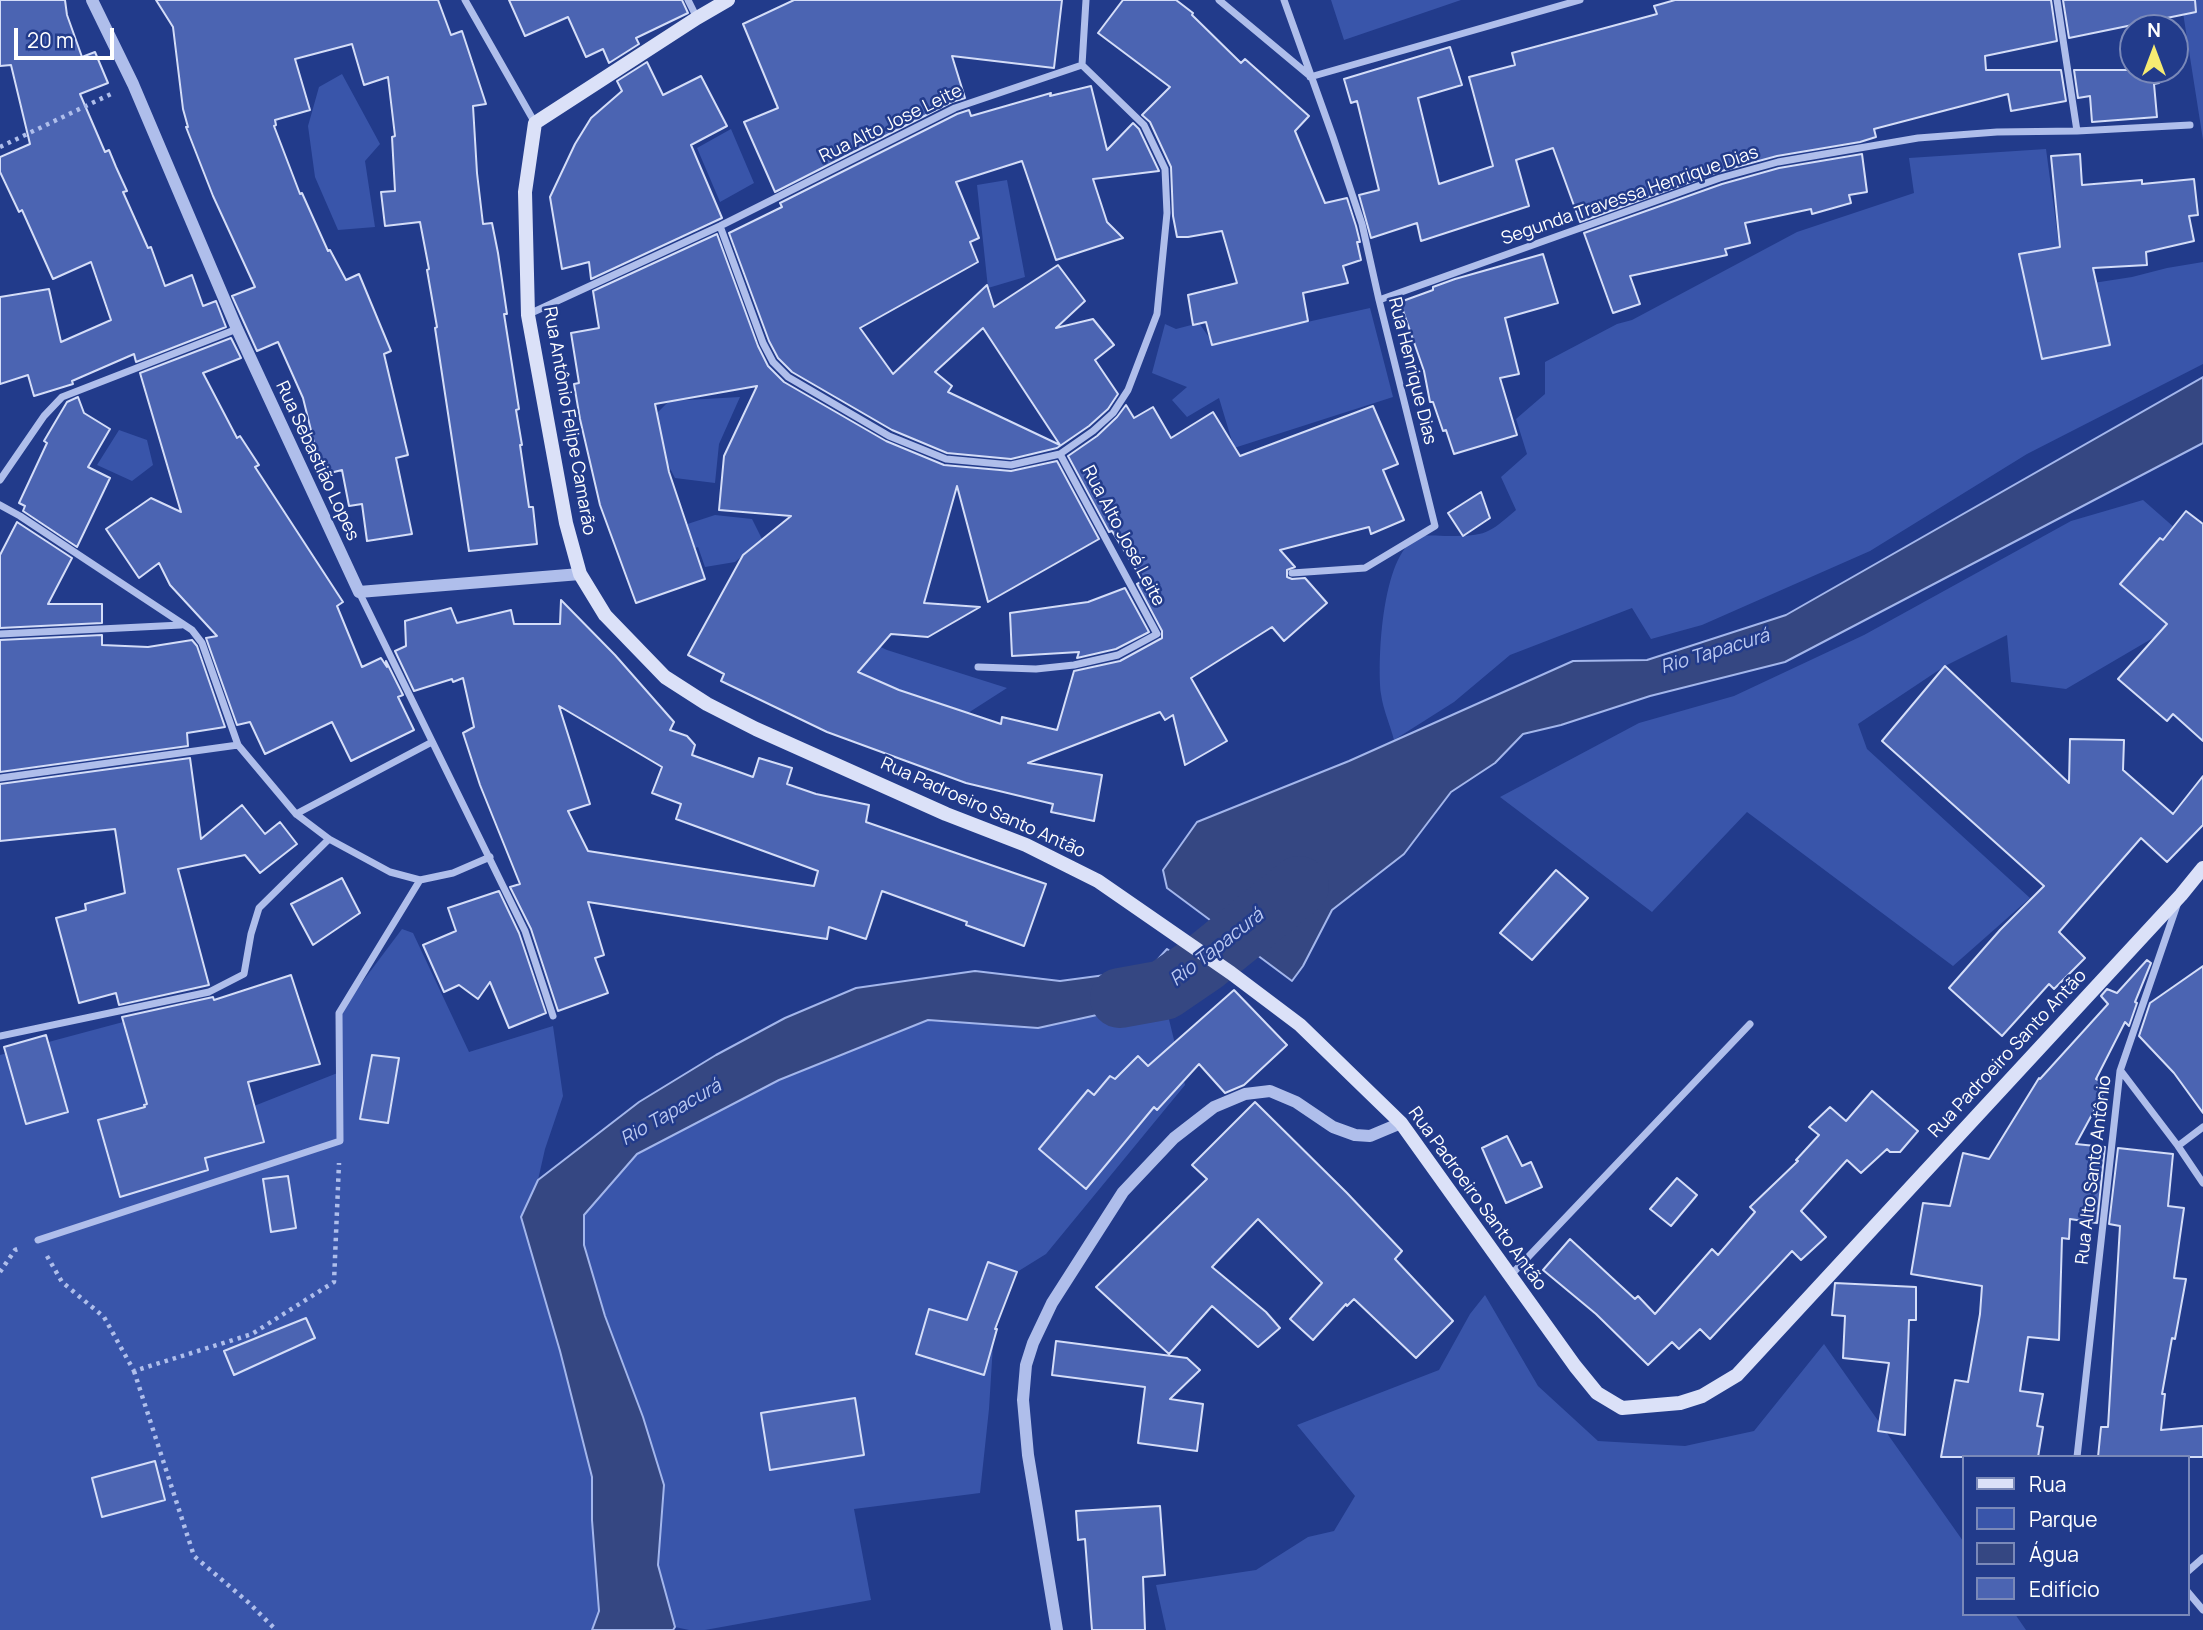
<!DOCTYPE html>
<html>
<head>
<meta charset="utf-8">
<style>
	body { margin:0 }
	#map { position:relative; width:2203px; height:1630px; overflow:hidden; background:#223b8b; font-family:Manrope,sans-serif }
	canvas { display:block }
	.legend { position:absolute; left:1962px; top:1455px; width:228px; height:161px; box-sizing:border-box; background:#223b8b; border:2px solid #7a89b9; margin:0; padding:9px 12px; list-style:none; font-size:21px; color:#fff }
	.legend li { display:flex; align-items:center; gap:14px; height:35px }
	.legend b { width:35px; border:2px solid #7a89b9 }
	.north { position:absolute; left:2119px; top:14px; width:70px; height:70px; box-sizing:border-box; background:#223b8b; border:2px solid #7a89b9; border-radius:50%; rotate:0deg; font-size:19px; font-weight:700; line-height:28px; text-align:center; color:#fff }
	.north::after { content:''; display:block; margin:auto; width:24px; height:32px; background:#f6eb72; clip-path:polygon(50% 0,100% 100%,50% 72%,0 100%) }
	.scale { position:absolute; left:14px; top:28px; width:100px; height:32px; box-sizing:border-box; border:4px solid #fff; border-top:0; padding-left:9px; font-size:21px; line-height:24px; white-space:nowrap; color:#fff; -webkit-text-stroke:5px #223b8b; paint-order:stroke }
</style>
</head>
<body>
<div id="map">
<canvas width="2203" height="1630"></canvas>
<ul class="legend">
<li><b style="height:9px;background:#dbe1f8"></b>Rua</li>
<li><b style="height:19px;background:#3955aa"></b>Parque</li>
<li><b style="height:19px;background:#354782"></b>Água</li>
<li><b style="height:19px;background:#4b64b2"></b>Edifício</li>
</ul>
<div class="north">N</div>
<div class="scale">20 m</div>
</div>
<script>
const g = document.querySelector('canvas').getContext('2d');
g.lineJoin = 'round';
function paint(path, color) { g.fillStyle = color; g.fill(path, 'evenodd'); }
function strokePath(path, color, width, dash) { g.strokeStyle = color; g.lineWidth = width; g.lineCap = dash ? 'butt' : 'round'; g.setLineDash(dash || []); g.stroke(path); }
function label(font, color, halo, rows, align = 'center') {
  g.font = font + ' Manrope,sans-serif'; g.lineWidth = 5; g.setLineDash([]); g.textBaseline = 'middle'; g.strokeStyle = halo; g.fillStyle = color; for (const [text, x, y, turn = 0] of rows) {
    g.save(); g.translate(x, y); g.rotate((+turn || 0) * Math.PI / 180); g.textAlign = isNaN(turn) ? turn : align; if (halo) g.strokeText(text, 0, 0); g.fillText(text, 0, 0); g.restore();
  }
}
paint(new Path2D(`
	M 1331,0 L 1461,0 L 1344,40 Z
	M 2181,0 L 2203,0 L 2203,140 Z
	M 342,74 L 380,144 L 365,161 L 375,227 L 338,230 L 315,177 L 308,126 L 319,87 Z
	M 731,129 L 754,183 L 720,202 L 697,148 Z
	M 2046,149 L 2061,261 L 2061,288 L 2132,277 L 2167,268 L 2203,262 L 2203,364 L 2027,454 L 1870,551 L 1702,625 L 1651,639 L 1632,608 L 1510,655 L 1454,702 L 1394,740 C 1390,725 1383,709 1381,694 C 1377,660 1382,545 1422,536 C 1430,535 1441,536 1449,536 C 1486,536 1488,534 1516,510 L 1501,477 L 1527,454 L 1516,419 L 1545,394 L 1545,362 L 1617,324 L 1632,320 L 1797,232 L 1914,193 L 1909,158 Z
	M 1007,180 L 1025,277 L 988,288 L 977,185 Z
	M 1370,308 L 1393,397 L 1234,448 L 1219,398 L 1187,417 L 1172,400 L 1187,387 L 1152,373 L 1165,324 L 1176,329 L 1199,323 L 1213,343 Z
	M 740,397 L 719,444 L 715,483 L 675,478 L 665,459 L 657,413 L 669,401 Z
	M 119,430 L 147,440 L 153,465 L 132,481 L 97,465 Z
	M 2143,500 L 2184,536 L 2182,621 L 2066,689 L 2011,682 L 2007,635 L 1945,666 L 1858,724 L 1867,749 L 2030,898 L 1953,966 L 1747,812 L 1652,912 L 1500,797 L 1639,723 L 1734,696 L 1864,635 L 2071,521 Z
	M 715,515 L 752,519 L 762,539 L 735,562 L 705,567 L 698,547 L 665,558 L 660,533 Z
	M 768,594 L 887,650 L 1007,688 L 968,713 L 889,687 L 833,663 Z
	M 402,929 L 413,933 L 469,1052 L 553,1026 L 563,1096 L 545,1149 L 538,1180 L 521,1217 L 560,1351 L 592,1477 L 599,1611 L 592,1630 L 0,1630 L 0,1055 L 153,1014 L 206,1125 L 340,1072 L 339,1013 Z
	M 1165,1003 L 1185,1085 L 1046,1254 L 1017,1272 L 995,1312 L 989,1409 L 980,1493 L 854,1509 L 871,1600 L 705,1630 L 689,1630 L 675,1627 L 658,1565 L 664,1485 L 643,1417 L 612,1337 L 584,1245 L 584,1215 L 637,1154 L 779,1080 L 928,1020 L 1038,1028 L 1115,1011 Z
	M 1485,1295 L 1538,1386 L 1598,1441 L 1685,1446 L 1754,1431 L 1824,1344 L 1963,1541 L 1963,1614 L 2015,1614 L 2026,1630 L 1166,1630 L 1156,1585 L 1256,1570 L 1308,1537 L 1334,1531 L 1355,1496 L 1297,1425 L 1439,1370 L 1470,1314 Z`), '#3955aa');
const water = new Path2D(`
	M 2203,377 L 2203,443 L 1785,662 L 1650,696 L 1561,725 L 1523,734 L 1495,763 L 1451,792 L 1404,854 L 1332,910 L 1303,966 L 1292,981 L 1167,888 L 1163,870 L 1197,822 L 1349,761 L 1573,661 L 1647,660 L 1786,615 Z
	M 1167,949 L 1209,979 L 1165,1003 L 1115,1011 L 1038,1028 L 928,1020 L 779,1080 L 637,1154 L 584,1215 L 584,1245 L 605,1316 L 643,1417 L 664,1485 L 658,1565 L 675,1627 L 673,1630 L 592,1630 L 599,1611 L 592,1520 L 592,1477 L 560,1351 L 521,1217 L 538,1180 L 639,1102 L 716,1055 L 785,1018 L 856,988 L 975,971 L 1060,981 L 1128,972 L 1151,967 Z`);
paint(water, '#354782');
strokePath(water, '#a3b6ec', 2);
strokePath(new Path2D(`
	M 1120,998 L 1164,990 L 1205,962 L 1299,886`), '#354782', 60);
const building = new Path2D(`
	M 0,0 L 65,0 L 67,15 L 82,57 L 95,52 L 108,83 L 80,94 L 105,152 L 109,150 L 116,167 L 127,191 L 123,192 L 148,248 L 151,247 L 165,286 L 192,275 L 203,306 L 216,301 L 226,327 L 136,362 L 134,354 L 72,381 L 73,384 L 34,396 L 28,375 L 0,384 L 0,297 L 49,289 L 61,342 L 111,320 L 91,262 L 53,279 L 22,210 L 19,212 L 0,172 L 0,157 L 30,144 L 11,65 L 0,66 Z
	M 156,0 L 438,0 L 451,35 L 462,31 L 486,104 L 473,106 L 477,173 L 483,224 L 492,223 L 498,253 L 507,314 L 504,314 L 519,409 L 516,410 L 522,445 L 520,445 L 529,507 L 533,507 L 537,544 L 469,551 L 435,328 L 437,327 L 427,270 L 429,269 L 420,222 L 385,226 L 381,192 L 395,191 L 392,137 L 395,136 L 388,77 L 364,85 L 352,44 L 295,59 L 310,110 L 275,120 L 276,125 L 274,126 L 300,194 L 302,193 L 328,251 L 330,250 L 346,280 L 359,274 L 391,351 L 384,354 L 408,455 L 396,458 L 412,534 L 367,541 L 362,504 L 349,506 L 342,470 L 322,475 L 303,398 L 278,342 L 257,351 L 232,296 L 255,287 L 213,196 L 186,127 L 188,127 L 183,109 L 173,27 Z
	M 509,0 L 682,0 L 688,13 L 636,38 L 639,44 L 609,63 L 603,49 L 586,57 L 568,17 L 525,36 Z
	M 794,0 L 1062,0 L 1054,68 L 952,56 L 965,98 L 952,102 L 775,192 L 744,122 L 778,108 L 743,24 Z
	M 1123,0 L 1176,0 L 1193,13 L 1192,15 L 1241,63 L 1245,59 L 1309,116 L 1295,131 L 1325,203 L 1347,198 L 1356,226 L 1360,242 L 1357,242 L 1361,260 L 1343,266 L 1348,283 L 1303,293 L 1308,321 L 1212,345 L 1206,322 L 1193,325 L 1188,295 L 1237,283 L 1222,231 L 1188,237 L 1177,237 L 1173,216 L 1171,167 L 1150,122 L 1142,115 L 1170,87 L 1098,33 Z
	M 1675,0 L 2051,0 L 2057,41 L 1985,56 L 1986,70 L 2061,70 L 2066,101 L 2011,111 L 2008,94 L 1874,129 L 1876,137 L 1860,142 L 1777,156 L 1718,172 L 1580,222 L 1553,148 L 1516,160 L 1529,206 L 1421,241 L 1417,223 L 1371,238 L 1359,195 L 1379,190 L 1357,101 L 1351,103 L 1344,79 L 1450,47 L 1462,85 L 1418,98 L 1439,184 L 1493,166 L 1469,77 L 1515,65 L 1512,53 L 1657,14 L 1654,6 Z
	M 2063,0 L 2195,0 L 2196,12 L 2069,38 Z
	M 647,62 L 663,95 L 701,76 L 727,126 L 691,145 L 722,218 L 591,279 L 589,262 L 562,269 L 550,197 L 575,144 L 591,118 L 622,91 L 617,81 Z
	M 2074,70 L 2157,70 L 2159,83 L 2154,84 L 2157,117 L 2092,122 L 2090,96 L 2078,98 Z
	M 1091,86 L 1107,150 L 1133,123 L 1139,129 L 1159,171 L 1093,179 L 1107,222 L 1123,238 L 1056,260 L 1022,161 L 956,182 L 979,238 L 970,242 L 978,262 L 860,328 L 893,374 L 987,285 L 994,307 L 1058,265 L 1085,301 L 1056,328 L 1093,319 L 1114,345 L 1095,360 L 1118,394 L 1108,409 L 1089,426 L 1057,448 L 1011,459 L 947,453 L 892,430 L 792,372 L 778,358 L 769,341 L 729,233 L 782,207 L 780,203 L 957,114 L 969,110 L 971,116 L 1051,93 L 1050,96 ZM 983,328 L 1060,445 L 948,392 L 952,386 L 935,372 Z
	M 1862,154 L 1867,192 L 1849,195 L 1851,203 L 1812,214 L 1811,209 L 1745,223 L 1750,243 L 1725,249 L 1727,255 L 1630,276 L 1640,304 L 1613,313 L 1584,233 L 1722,184 L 1779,168 Z
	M 2080,154 L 2082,185 L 2142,180 L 2142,184 L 2194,179 L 2198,215 L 2189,216 L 2194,241 L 2146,252 L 2147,265 L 2093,268 L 2110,345 L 2042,359 L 2019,254 L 2060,247 L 2051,156 Z
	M 717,234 L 758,346 L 768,366 L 784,382 L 886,441 L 944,465 L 1011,471 L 1057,461 L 1099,539 L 988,602 L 957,486 L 924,603 L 980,607 L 928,637 L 891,634 L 858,672 L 899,690 L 1001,724 L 1002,717 L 1057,730 L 1074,671 L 1120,661 L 1162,638 L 1162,631 L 1137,584 L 1143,581 L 1112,531 L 1109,532 L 1068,456 L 1097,436 L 1117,417 L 1126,405 L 1134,418 L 1153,407 L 1171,438 L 1213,412 L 1240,456 L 1373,406 L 1398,464 L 1383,470 L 1404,520 L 1371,534 L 1369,527 L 1280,550 L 1295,567 L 1287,570 L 1287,577 L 1292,579 L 1305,578 L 1327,603 L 1284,641 L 1272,627 L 1191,678 L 1227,741 L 1185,765 L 1173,715 L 1165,720 L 1160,712 L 1028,763 L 1102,775 L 1094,821 L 1051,812 L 1053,804 L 966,783 L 827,732 L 721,681 L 724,674 L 688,655 L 743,555 L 791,516 L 719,510 L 724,456 L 757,386 L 655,404 L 669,472 L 705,579 L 636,603 L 600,505 L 580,419 L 574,384 L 579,383 L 571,333 L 599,328 L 593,291 Z
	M 1543,254 L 1558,303 L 1505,318 L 1519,374 L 1500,378 L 1517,435 L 1454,454 L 1446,430 L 1443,431 L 1433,402 L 1430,402 L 1424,371 L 1400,302 L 1433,290 L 1433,287 L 1455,279 Z
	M 231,338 L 241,358 L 203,373 L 237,438 L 240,436 L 259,465 L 255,467 L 343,602 L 337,606 L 362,667 L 381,658 L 387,667 L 386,661 L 403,695 L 398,697 L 414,730 L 351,761 L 332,722 L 265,754 L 250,722 L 237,725 L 206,638 L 217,636 L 170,585 L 159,563 L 139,578 L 106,529 L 151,498 L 181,512 L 140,373 Z
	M 78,397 L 84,413 L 110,429 L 88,467 L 110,478 L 77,547 L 23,511 L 25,506 L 19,503 L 47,443 L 44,441 L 67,402 Z
	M 1481,492 L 1490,518 L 1463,536 L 1448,513 Z
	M 2186,511 L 2203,524 L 2203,741 L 2173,714 L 2167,721 L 2118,679 L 2167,624 L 2120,584 L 2160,538 L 2163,540 Z
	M 17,522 L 72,558 L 48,604 L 102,604 L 102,623 L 0,628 L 0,555 Z
	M 1125,588 L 1149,632 L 1116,649 L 1077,658 L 1079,652 L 1012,656 L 1010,613 L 1088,602 Z
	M 561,600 L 615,655 L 674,722 L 670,730 L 687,736 L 695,745 L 692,755 L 753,777 L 759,758 L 792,768 L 787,784 L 816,794 L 869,805 L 866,822 L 1046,884 L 1024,946 L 966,925 L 967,922 L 882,891 L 866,939 L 829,927 L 827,939 L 588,902 L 604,955 L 595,958 L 608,993 L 558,1011 L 531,929 L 510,887 L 520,884 L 480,785 L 463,733 L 474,727 L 463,678 L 453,682 L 452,679 L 414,691 L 395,651 L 406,646 L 405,621 L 451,608 L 457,623 L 511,610 L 514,624 L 560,624 ZM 559,706 L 662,767 L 652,793 L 681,804 L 676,819 L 818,871 L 814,886 L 588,851 L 568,811 L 590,804 Z
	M 102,635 L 102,645 L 148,647 L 192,640 L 197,646 L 225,727 L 187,733 L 188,746 L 0,772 L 0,640 Z
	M 1945,666 L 2069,783 L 2070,739 L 2124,740 L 2123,770 L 2173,814 L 2203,776 L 2203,825 L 2167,862 L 2141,838 L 2059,932 L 2085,958 L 2054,989 L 2049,984 L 2002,1036 L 1949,988 L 2000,930 L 2044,886 L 1882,741 Z
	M 190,758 L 201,839 L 242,805 L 265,834 L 280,822 L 297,844 L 260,873 L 245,855 L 178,869 L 209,985 L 119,1005 L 116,993 L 79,1003 L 56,918 L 86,910 L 85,904 L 125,893 L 115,829 L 0,841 L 0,784 Z
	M 1556,870 L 1588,898 L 1532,960 L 1500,933 Z
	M 342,878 L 360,913 L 313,945 L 291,904 Z
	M 499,891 L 519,933 L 546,1013 L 509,1028 L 490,982 L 478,999 L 459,985 L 444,992 L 423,945 L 456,931 L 448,908 Z
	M 2147,960 L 2151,963 L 2135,1002 L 2137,1003 L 2129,1026 L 2125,1022 L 2096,1079 L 2108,1085 L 2076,1144 L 2105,1147 L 2097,1223 L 2070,1219 L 2069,1239 L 2062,1238 L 2059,1340 L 2028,1337 L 2020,1391 L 2043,1394 L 2037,1426 L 2043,1427 L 2038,1457 L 1941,1457 L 1955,1380 L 1968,1382 L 1980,1314 L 1982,1286 L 1911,1274 L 1923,1203 L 1950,1206 L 1963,1153 L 1989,1159 L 2039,1078 L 2040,1079 L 2108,1004 L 2101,996 L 2107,989 L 2117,993 Z
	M 2203,966 L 2203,1113 L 2174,1073 L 2139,1036 L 2150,1003 Z
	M 291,975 L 320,1064 L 248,1082 L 264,1142 L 205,1158 L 208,1170 L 120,1197 L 98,1120 L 145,1107 L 144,1105 L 147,1104 L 122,1017 L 213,997 L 214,1000 Z
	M 1234,990 L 1287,1045 L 1244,1085 L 1225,1093 L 1199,1064 L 1157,1110 L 1154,1107 L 1086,1189 L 1039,1149 L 1088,1090 L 1094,1095 L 1110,1076 L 1115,1079 L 1138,1056 L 1148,1066 Z
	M 46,1035 L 68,1112 L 26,1124 L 4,1047 Z
	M 372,1055 L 399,1058 L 388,1123 L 360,1119 Z
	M 1872,1091 L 1918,1131 L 1900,1152 L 1890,1152 L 1887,1149 L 1861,1173 L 1847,1160 L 1801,1211 L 1826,1237 L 1801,1260 L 1792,1251 L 1710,1339 L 1700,1329 L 1679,1349 L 1672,1342 L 1648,1365 L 1596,1314 L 1543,1270 L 1570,1239 L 1635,1299 L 1638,1296 L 1655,1314 L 1712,1249 L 1718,1255 L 1755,1212 L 1750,1207 L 1798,1161 L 1796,1160 L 1819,1135 L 1809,1127 L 1830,1107 L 1846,1121 Z
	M 1255,1102 L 1347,1193 L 1402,1251 L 1395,1259 L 1453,1321 L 1416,1358 L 1354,1299 L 1347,1306 L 1346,1304 L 1313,1340 L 1290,1319 L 1322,1283 L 1258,1219 L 1212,1267 L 1266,1312 L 1280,1328 L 1258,1347 L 1212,1306 L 1169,1354 L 1096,1287 L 1207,1179 L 1192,1165 Z
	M 1507,1136 L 1522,1166 L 1531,1162 L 1542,1187 L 1506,1203 L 1482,1148 Z
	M 2118,1148 L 2173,1154 L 2168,1206 L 2184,1208 L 2174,1278 L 2186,1279 L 2175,1339 L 2172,1338 L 2162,1394 L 2165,1394 L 2161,1430 L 2203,1426 L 2203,1457 L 2098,1457 L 2101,1427 L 2108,1427 L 2120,1226 L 2109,1224 Z
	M 288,1176 L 296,1228 L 271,1232 L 263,1179 Z
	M 1677,1178 L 1697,1195 L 1671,1226 L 1650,1209 Z
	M 988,1262 L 1017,1272 L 995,1329 L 997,1329 L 984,1375 L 916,1354 L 929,1309 L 967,1320 Z
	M 1835,1283 L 1916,1287 L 1916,1320 L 1909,1320 L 1905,1435 L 1878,1431 L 1889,1363 L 1843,1358 L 1845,1316 L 1832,1315 Z
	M 306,1318 L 315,1338 L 234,1375 L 224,1351 Z
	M 1056,1341 L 1187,1358 L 1200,1370 L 1170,1399 L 1203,1404 L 1197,1451 L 1138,1443 L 1145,1387 L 1052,1375 Z
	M 855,1398 L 864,1455 L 770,1470 L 761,1413 Z
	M 155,1461 L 165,1500 L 102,1517 L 92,1478 Z
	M 1160,1506 L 1165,1575 L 1143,1577 L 1145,1630 L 1092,1630 L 1085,1539 L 1078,1540 L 1076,1511 Z`);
paint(building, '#4b64b2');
strokePath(building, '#d4ddf8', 2);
strokePath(new Path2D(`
	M 0,147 L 113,93
	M 47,1256 L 62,1282 L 104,1317 L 134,1371 L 252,1334 L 334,1282 L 339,1163
	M 0,1272 L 15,1250 L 21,1248
	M 134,1371 L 194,1556 L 249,1603 L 276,1630`), '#afbeeb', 4.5, [3.5, 5]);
strokePath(new Path2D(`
	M 465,0 L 535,123
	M 688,0 L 697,18
	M 1219,0 L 1310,76
	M 1284,0 L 1333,137 L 1362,224 L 1379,300 L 1435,526 L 1365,568 L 1292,573
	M 2057,0 L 2077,131
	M 1310,77 L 1580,0
	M 720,226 L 763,343 L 773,362 L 788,377 L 889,436 L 946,459 L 1011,465 L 1060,454 L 1093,431 L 1113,413 L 1128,390 L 1157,314 L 1167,213 L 1165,169 L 1144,125 L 1082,65 L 1086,0
	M 1379,300 L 1720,178 L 1778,162 L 1918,138 L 1997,132 L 2077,131 L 2190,125
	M 529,314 L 720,226 L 955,108 L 1082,65
	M 0,480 L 44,416 L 62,397 L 237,329
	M 0,505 L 20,516 L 192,630 L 202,643 L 238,745 L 296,814 L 329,839 L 390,872 L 420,880 L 453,873 L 490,857
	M 359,592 L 525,931 L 553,1016
	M 0,634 L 181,625
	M 978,667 L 1036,669 L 1074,665 L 1118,655 L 1157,634 L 1060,454
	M 0,778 L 238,745
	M 296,814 L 432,742
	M 0,1036 L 209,992 L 244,974 L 251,934 L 259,908 L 329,839
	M 2121,1071 L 2178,1146 L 2203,1183
	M 2178,1146 L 2203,1127
	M 38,1240 L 340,1141 L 339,1013 L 420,880
	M 1510,1276 L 1750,1024
	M 2077,1457 L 2120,1071 L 2177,905
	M 2187,1572 L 2203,1558
	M 2187,1591 L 2203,1610`), '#afbeeb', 7);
strokePath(new Path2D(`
	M 92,0 L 133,84 L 237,329 L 359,592 L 580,574
	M 1057,1630 L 1028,1455 L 1023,1400 L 1026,1365 L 1033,1343 L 1052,1303 L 1123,1192 L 1174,1138 L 1214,1107 L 1245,1094 L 1270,1091 L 1296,1102 L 1333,1127 L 1355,1135 L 1370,1136 L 1401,1123`), '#afbeeb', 12);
strokePath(new Path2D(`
	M 728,0 L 697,18 L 535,123 L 525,192 L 528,315 L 566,523 L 580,574 L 605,615 L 665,677 L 707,704 L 756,729 L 946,814 L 1026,845 L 1098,881 L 1231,973 L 1300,1025 L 1401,1123 L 1575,1366 L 1597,1393 L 1622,1408 L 1680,1403 L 1702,1396 L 1737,1375 L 2181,895 L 2203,868`), '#dbe1f8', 14);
label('18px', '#fff', '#223b8b', [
	["Rua Alto Jose Leite",891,124,-26],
	["Segunda Travessa Henrique Dias",1630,196,-19],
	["Rua Henrique Dias",1412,371,76],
	["Rua Antônio Felipe Camarão",569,421,80],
	["Rua Sebastião Lopes",317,461,65],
	["Rua Alto José Leite",1123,536,62],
	["Rua Padroeiro Santo Antão",983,808,24],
	["Rua Padroeiro Santo Antão",2008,1054,-47],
	["Rua Alto Santo Antônio",2094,1170,-83],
	["Rua Padroeiro Santo Antão",1477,1199,54]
]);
label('italic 19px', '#bbc9f2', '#223b8b', [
	["Rio Tapacurá",1715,652,-17],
	["Rio Tapacurá",1217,948,-38],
	["Rio Tapacurá",671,1113,-30]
]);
</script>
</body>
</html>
